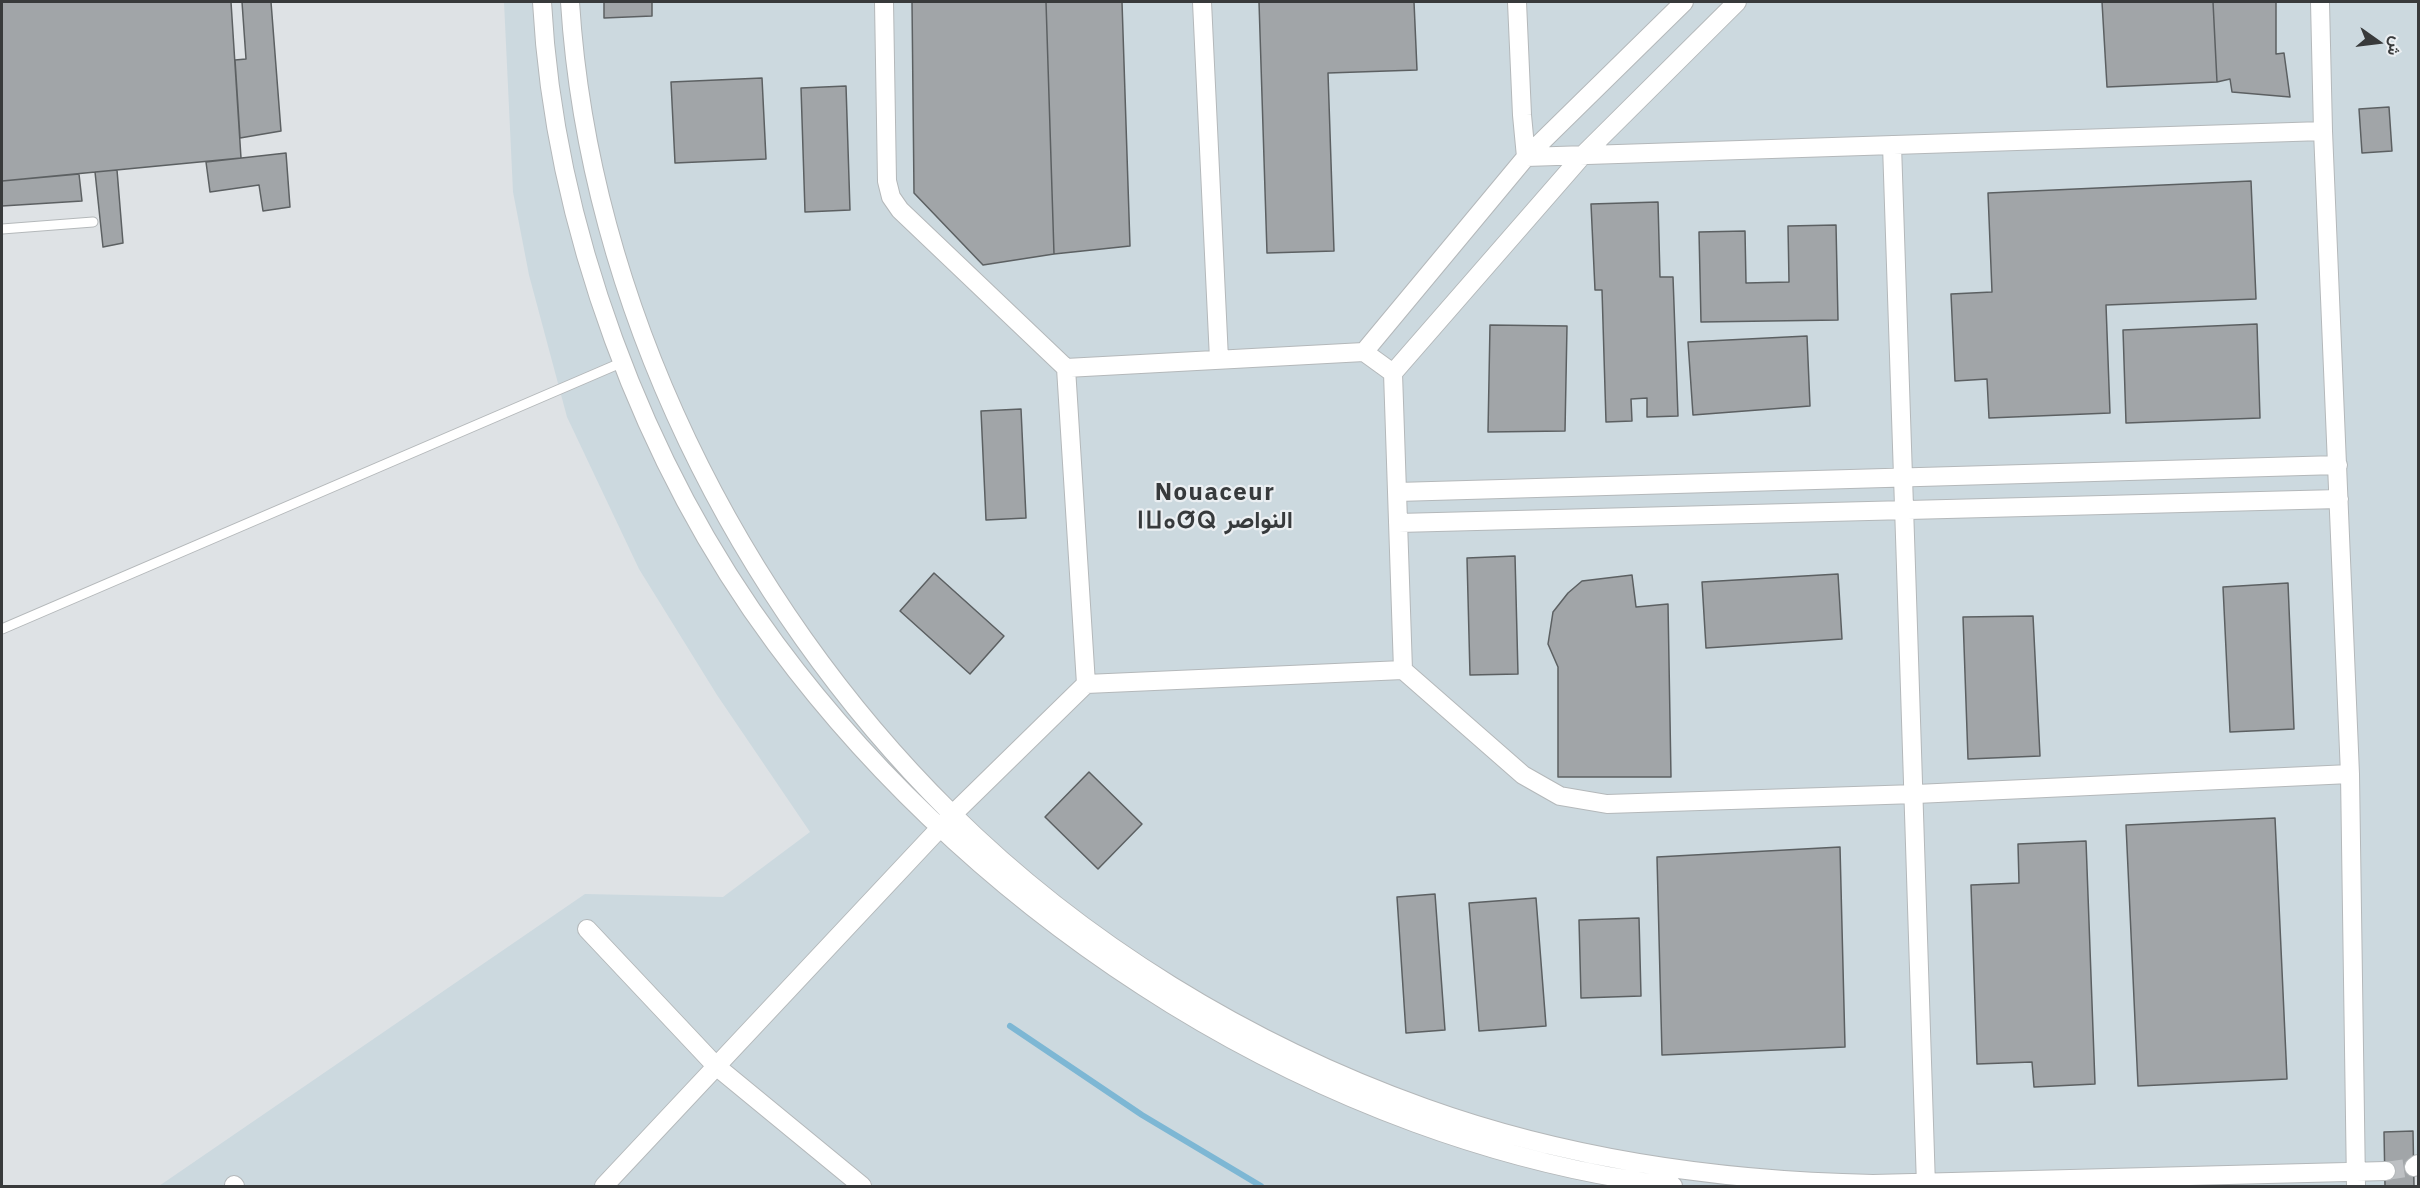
<!DOCTYPE html>
<html>
<head>
<meta charset="utf-8">
<style>
	body { margin:0 }
	#map { position:relative; width:2420px; height:1188px; overflow:hidden; background:#dee2e5; font-family:"IBM Plex Sans",Vazirmatn,sans-serif }
	canvas { display:block }
	.frame { position:absolute; inset:0; border:3px solid #383a3b; pointer-events:none }
	.north { position:absolute; left:2348px; top:12px; width:60px; height:60px; -webkit-text-stroke:4px #ebeff2; paint-order:stroke; rotate:104deg; font-size:16px; font-weight:700; line-height:24px; text-align:center; color:#383a3b }
	.north::after { content:''; display:block; margin:auto; width:21px; height:27px; background:#383a3b; clip-path:polygon(50% 0,100% 100%,50% 72%,0 100%) }
</style>
</head>
<body>
<div id="map">
<canvas width="2420" height="1188"></canvas>
<div class="frame"></div>
<div class="north">ش</div>
</div>
<script>
const g = document.querySelector('canvas').getContext('2d');
g.lineJoin = 'round';
function paint(path, color) { g.fillStyle = color; g.fill(path, 'evenodd'); }
function strokePath(path, color, width, dash) { g.strokeStyle = color; g.lineWidth = width; g.lineCap = dash ? 'butt' : 'round'; g.setLineDash(dash || []); g.stroke(path); }
function label(font, color, halo, rows, align = 'center') {
  g.font = font + ' "IBM Plex Sans",Vazirmatn,"Noto Sans Tifinagh",sans-serif'; g.lineWidth = 4.5; g.setLineDash([]); g.textBaseline = 'middle'; g.strokeStyle = halo; g.fillStyle = color; for (const [text, x, y, turn = 0] of rows) {
    g.save(); g.translate(x, y); g.rotate((+turn || 0) * Math.PI / 180); g.textAlign = isNaN(turn) ? turn : align; if (halo) g.strokeText(text, 0, 0); g.fillText(text, 0, 0); g.restore();
  }
}
paint(new Path2D(`
	M 504,2 L 2418,2 L 2418,1155 L 2414,1160 L 2414,1186 L 159,1186 L 585,894 L 723,897 L 810,832 L 717,695 L 639,569 L 567,417 L 529,275 L 513,192 Z`), '#ccd9df');
strokePath(new Path2D(`
	M 1010,1026 L 1142,1115 L 1261,1186`), '#7db7d4', 6);
const building = new Path2D(`
	M 2,2 L 231,2 L 241,158 L 2,181 Z
	M 242,2 L 271,2 L 281,131 L 240,138 L 235,60 L 246,59 Z
	M 604,2 L 652,2 L 652,16 L 604,18 Z
	M 912,2 L 1046,2 L 1054,254 L 983,265 L 914,193 Z
	M 1046,2 L 1122,2 L 1130,246 L 1054,254 Z
	M 1259,2 L 1414,2 L 1417,70 L 1328,73 L 1334,251 L 1267,253 Z
	M 2102,2 L 2213,2 L 2217,82 L 2107,87 Z
	M 2213,2 L 2276,2 L 2276,54 L 2284,53 L 2290,97 L 2232,92 L 2230,79 L 2217,82 Z
	M 762,78 L 766,159 L 675,163 L 671,82 Z
	M 846,86 L 850,210 L 805,212 L 801,88 Z
	M 2389,107 L 2392,151 L 2362,153 L 2359,109 Z
	M 286,153 L 290,207 L 263,211 L 259,185 L 210,192 L 206,162 Z
	M 117,170 L 123,243 L 103,247 L 95,172 Z
	M 79,174 L 82,201 L 2,206 L 2,181 Z
	M 2251,181 L 2256,299 L 2106,305 L 2110,413 L 1989,418 L 1987,379 L 1955,381 L 1951,294 L 1992,292 L 1988,193 Z
	M 1658,202 L 1660,277 L 1673,277 L 1678,416 L 1647,417 L 1647,398 L 1631,399 L 1632,421 L 1606,422 L 1602,290 L 1595,290 L 1591,204 Z
	M 1836,225 L 1838,320 L 1701,322 L 1699,232 L 1745,231 L 1746,283 L 1789,282 L 1788,226 Z
	M 2257,324 L 2260,418 L 2126,423 L 2123,330 Z
	M 1490,325 L 1567,326 L 1565,431 L 1488,432 Z
	M 1807,336 L 1810,406 L 1693,415 L 1688,342 Z
	M 1021,409 L 1026,518 L 986,520 L 981,411 Z
	M 1515,556 L 1518,674 L 1470,675 L 1467,558 Z
	M 934,573 L 1004,636 L 970,674 L 900,611 Z
	M 1838,574 L 1842,639 L 1706,648 L 1702,582 Z
	M 1632,575 L 1636,607 L 1668,604 L 1671,777 L 1558,777 L 1558,667 L 1548,644 L 1553,612 L 1568,593 L 1582,581 Z
	M 2288,583 L 2294,729 L 2230,732 L 2223,587 Z
	M 2033,616 L 2040,756 L 1968,759 L 1963,617 Z
	M 1089,772 L 1142,824 L 1098,869 L 1045,817 Z
	M 2275,818 L 2287,1079 L 2138,1086 L 2126,825 Z
	M 2086,841 L 2095,1084 L 2034,1087 L 2032,1062 L 1977,1064 L 1971,885 L 2019,883 L 2018,844 Z
	M 1840,847 L 1845,1047 L 1662,1055 L 1657,857 Z
	M 1435,894 L 1445,1030 L 1406,1033 L 1397,897 Z
	M 1536,898 L 1546,1026 L 1479,1031 L 1469,903 Z
	M 1639,918 L 1641,996 L 1581,998 L 1579,920 Z
	M 2413,1131 L 2414,1186 L 2385,1186 L 2384,1132 Z`);
paint(building, '#a1a5a8');
strokePath(building, '#5c6062', 1.5);
strokePath(new Path2D(`
	M 2386,1171 L 2414,1167`), '#bdc0c3', 18, [18, 9]);
const lane = new Path2D(`
	M 2,229 L 93,222
	M 2,629 L 623,362`);
const street = new Path2D(`
	M 542,2 C 554,225 643,465 776,644 C 984,925 1324,1143 1673,1186
	M 570,2 C 589,302 737,601 950,812 C 1083,944 1249,1045 1425,1108 C 1570,1160 1720,1181 1873,1184 L 2386,1171
	M 884,2 L 887,181 L 891,197 L 900,210 L 1066,368 L 1086,684
	M 1202,2 L 1219,359
	M 1517,2 L 1522,115 L 1526,157 L 2323,131
	M 2320,2 L 2323,131 L 2350,774 L 2356,1186
	M 1892,145 C 1902,492 1917,839 1926,1186
	M 1364,352 L 1526,157 L 1684,2
	M 1066,368 L 1364,352 L 1393,373
	M 1397,492 L 2338,465
	M 1398,523 L 2339,499
	M 1403,670 L 1393,373 L 1583,155 L 1737,2
	M 587,929 L 716,1066 L 862,1186
	M 2414,1167 L 2418,1164
	M 234,1185 L 235,1186
	M 604,1186 L 952,815 L 1086,684 L 1403,670 L 1523,775 L 1560,796 L 1607,804 L 1916,794 L 2350,774`);
strokePath(lane, '#b4b8ba', 11);
strokePath(street, '#b4b8ba', 20);
strokePath(lane, '#fff', 9);
strokePath(street, '#fff', 18);
g.letterSpacing = '1.5px';
label('bold 24px', '#373a3c', '#ebeff2', [
	["Nouaceur",1215,493],
	["ⵏⵡⴰⵚⵕ النواصر",1215,521]
]);
g.letterSpacing = '0px';
</script>
</body>
</html>
